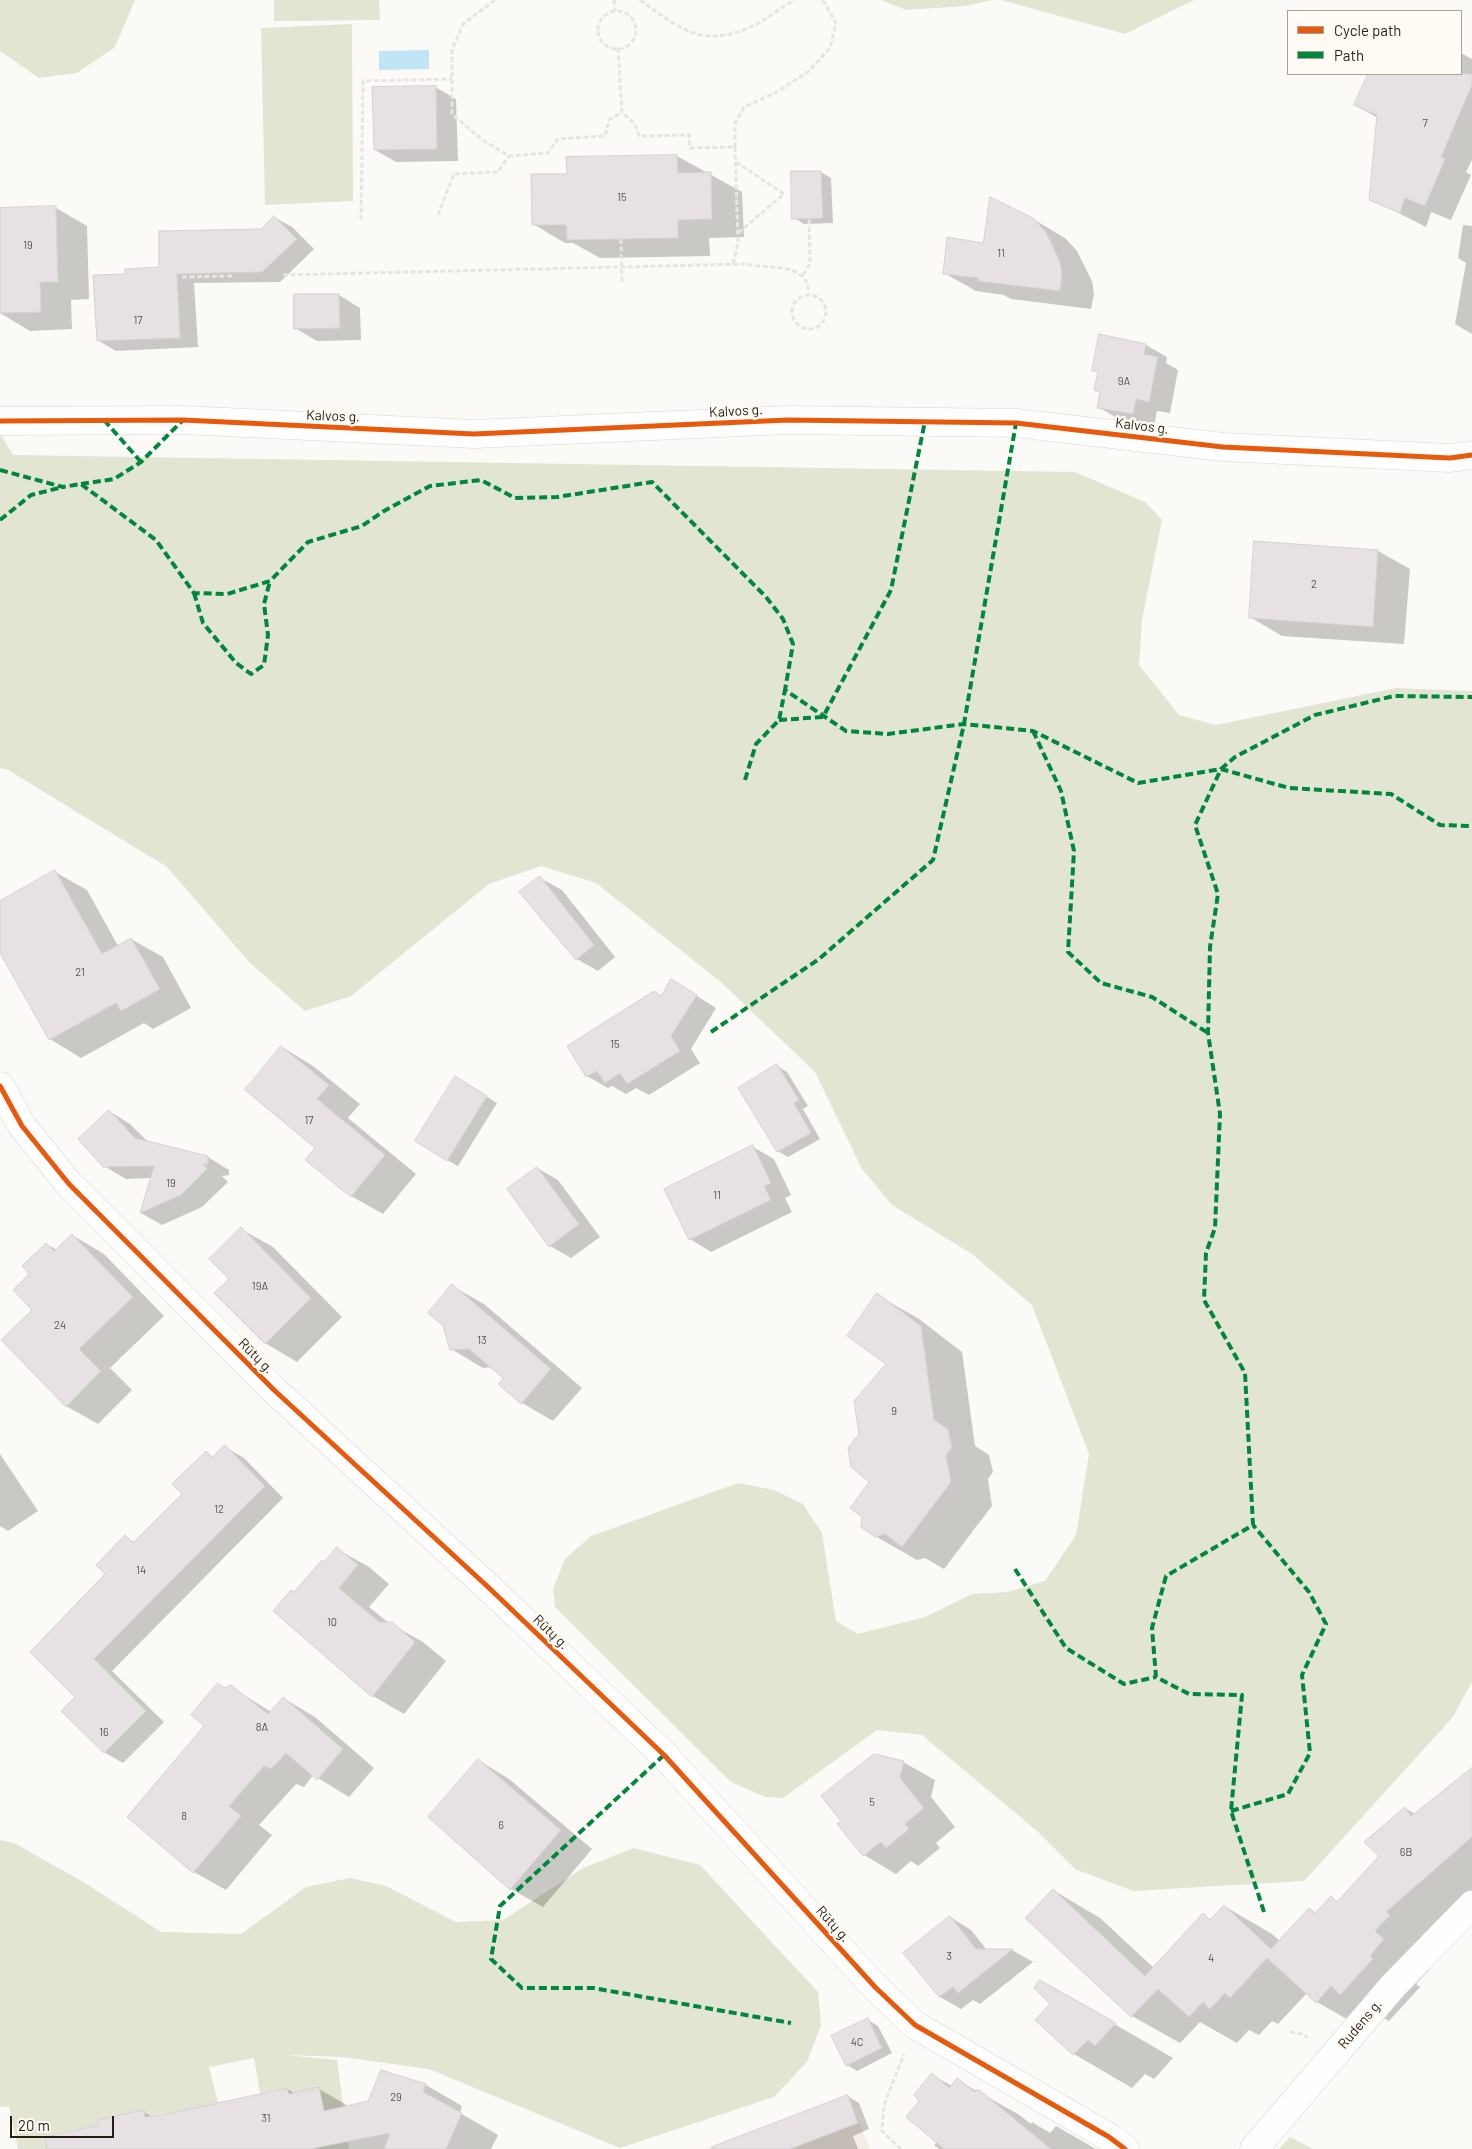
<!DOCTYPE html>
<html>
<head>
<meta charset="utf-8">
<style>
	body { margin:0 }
	#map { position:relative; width:1472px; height:2149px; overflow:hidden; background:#fcfaf7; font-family:Barlow,sans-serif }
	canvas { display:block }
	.legend { position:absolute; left:1287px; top:10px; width:175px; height:65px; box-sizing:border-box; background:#fffbf4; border:1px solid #a8a39a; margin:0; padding:6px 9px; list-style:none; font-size:15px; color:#261e13 }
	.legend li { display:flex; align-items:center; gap:10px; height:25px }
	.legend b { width:25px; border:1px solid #a8a39a }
	.scale { position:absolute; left:10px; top:2116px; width:104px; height:22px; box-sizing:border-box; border:2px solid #261e13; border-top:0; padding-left:6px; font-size:15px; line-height:18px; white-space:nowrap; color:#261e13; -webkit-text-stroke:4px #fffbf4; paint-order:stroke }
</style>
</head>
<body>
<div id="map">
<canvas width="1472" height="2149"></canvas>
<ul class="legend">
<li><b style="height:6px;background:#e8590c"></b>Cycle path</li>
<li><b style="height:6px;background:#00873e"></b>Path</li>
</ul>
<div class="scale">20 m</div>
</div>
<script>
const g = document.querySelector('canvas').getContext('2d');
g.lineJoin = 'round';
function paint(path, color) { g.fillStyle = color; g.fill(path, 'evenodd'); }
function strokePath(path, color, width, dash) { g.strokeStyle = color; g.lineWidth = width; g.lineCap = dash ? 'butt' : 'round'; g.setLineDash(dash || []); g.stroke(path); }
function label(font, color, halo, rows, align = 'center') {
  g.font = font + ' Barlow,sans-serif'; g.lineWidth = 5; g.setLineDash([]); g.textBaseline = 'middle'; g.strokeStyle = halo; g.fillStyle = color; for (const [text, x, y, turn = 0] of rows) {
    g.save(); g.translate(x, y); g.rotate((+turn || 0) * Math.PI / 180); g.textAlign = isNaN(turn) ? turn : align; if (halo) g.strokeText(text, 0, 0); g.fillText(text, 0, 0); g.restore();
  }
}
paint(new Path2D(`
	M 848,2095 L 870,2149 L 706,2149 Z`), '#f4ede3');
paint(new Path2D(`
	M 0,0 L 135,0 L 115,47 L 77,73 L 39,78 L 0,51 Z
	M 274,0 L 379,0 L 380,20 L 274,21 Z
	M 881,0 L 992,0 L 966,6 L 906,10 Z
	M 1001,0 L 1194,0 L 1125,34 Z
	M 352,24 L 353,201 L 265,205 L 261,28 Z
	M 0,433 L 13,455 L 1075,472 L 1145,502 L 1162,520 L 1142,620 L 1139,665 L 1179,715 L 1216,725 L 1396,688 L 1472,691 L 1472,1682 L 1452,1718 L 1304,1881 L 1133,1891 L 1075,1869 L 1036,1830 L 922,1735 L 877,1730 L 783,1798 L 765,1797 L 731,1782 L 555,1607 L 553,1589 L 565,1559 L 591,1536 L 738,1483 L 774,1490 L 803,1504 L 822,1533 L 836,1621 L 858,1634 L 925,1617 L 972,1594 L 1008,1592 L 1045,1581 L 1076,1535 L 1089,1454 L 1032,1305 L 972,1254 L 892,1205 L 862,1169 L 815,1072 L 722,983 L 596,883 L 541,866 L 489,884 L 351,996 L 305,1011 L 250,963 L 167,867 L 8,770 L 0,768 Z
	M 0,1840 L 14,1843 L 85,1883 L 161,1932 L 241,1934 L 306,1887 L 350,1878 L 386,1886 L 456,1922 L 503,1920 L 583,1868 L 634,1848 L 700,1865 L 818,1992 L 821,2025 L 807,2062 L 774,2097 L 620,2148 L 429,2069 L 342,2057 L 285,2055 L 337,2060 L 349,2149 L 316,2149 L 324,2111 L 319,2088 L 289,2094 L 287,2088 L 260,2093 L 254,2058 L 209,2067 L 218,2103 L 196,2108 L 201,2131 L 172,2137 L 166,2113 L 145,2117 L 143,2110 L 98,2120 L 99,2125 L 56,2134 L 59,2149 L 18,2149 L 9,2106 L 0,2107 Z
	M 1290,2137 L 1313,2149 L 1279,2149 Z`), '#e2e5d2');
paint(new Path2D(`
	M 429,50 L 429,69 L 379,70 L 379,51 Z`), '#c2e5f6');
paint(new Path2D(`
	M 1461,53 L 1472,59 L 1472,160 L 1466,172 L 1471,175 L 1451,220 L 1431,212 L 1426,227 L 1371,199 L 1378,118 L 1355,105 L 1369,74 L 1461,74 Z
	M 435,87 L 456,99 L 458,161 L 396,162 L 375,150 Z
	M 677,156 L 742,192 L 744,237 L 709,238 L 710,256 L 600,258 L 573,243 L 565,243 L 533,224 L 568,175 L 568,159 Z
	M 821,172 L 831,178 L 833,223 L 804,224 L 794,218 L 793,173 Z
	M 56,208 L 87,226 L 89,299 L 71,300 L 72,329 L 30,331 L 0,313 L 0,209 Z
	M 274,217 L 292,227 L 314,249 L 280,282 L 194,283 L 198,347 L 116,351 L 99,341 L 127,275 L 160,268 L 261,230 Z
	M 1033,219 L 1065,238 L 1077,251 L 1092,281 L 1094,294 L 1091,309 L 1011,299 L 1004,295 L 976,291 L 944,273 L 984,244 Z
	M 1463,225 L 1472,226 L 1472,334 L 1455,324 L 1466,263 L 1458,258 Z
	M 339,295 L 360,308 L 361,340 L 317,341 L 295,328 Z
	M 1146,345 L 1167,357 L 1166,363 L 1178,370 L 1170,413 L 1157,411 L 1154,426 L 1119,419 L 1098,407 L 1101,393 L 1096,390 L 1099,373 L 1093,370 Z
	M 1255,542 L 1378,551 L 1410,569 L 1404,644 L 1282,636 L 1250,617 Z
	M 55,872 L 87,890 L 118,946 L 131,939 L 163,957 L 191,1008 L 153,1029 L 144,1023 L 81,1058 L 50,1039 L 0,951 L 0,902 Z
	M 540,878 L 562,890 L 615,957 L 598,971 L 577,959 Z
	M 692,993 L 716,1008 L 691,1049 L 700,1063 L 649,1095 L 636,1088 L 626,1094 L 612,1086 L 608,1088 L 587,1076 L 662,997 Z
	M 282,1047 L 313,1066 L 360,1104 L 348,1118 L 416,1174 L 383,1214 L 351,1196 L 317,1148 Z
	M 777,1066 L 787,1072 L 808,1106 L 803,1109 L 820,1139 L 788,1157 L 778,1151 Z
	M 466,1084 L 497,1103 L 458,1166 L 447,1160 Z
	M 109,1111 L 130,1124 L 148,1142 L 208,1157 L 229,1170 L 229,1175 L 222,1176 L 228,1182 L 202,1207 L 162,1225 L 141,1213 L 151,1178 L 126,1179 L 104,1166 Z
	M 753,1147 L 774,1159 L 791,1195 L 785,1198 L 792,1212 L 711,1252 L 690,1239 Z
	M 537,1168 L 558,1180 L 600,1237 L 571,1258 L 550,1246 Z
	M 241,1229 L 273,1247 L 342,1317 L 297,1362 L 265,1343 L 230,1279 Z
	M 72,1235 L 104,1254 L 164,1316 L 110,1368 L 132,1390 L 98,1424 L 66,1406 L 34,1310 L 46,1244 L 57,1250 Z
	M 452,1286 L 484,1304 L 582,1388 L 553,1421 L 522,1403 L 499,1384 L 505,1378 L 492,1367 L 483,1368 L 451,1349 Z
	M 877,1295 L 919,1319 L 962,1352 L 975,1446 L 989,1455 L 993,1472 L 988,1479 L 992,1506 L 944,1569 L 925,1558 L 917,1560 L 875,1536 L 871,1481 L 861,1434 L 888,1364 Z
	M 225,1447 L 244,1458 L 283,1498 L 112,1671 L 164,1722 L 123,1763 L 104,1752 L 76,1697 L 107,1574 L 125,1537 L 136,1543 L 183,1494 L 206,1453 L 214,1457 Z
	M 0,1454 L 38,1511 L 8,1531 L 0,1526 Z
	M 337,1549 L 369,1567 L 389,1584 L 369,1607 L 389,1623 L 423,1642 L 446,1661 L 404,1714 L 373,1696 L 295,1593 Z
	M 231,1687 L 271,1712 L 283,1698 L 315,1717 L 374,1768 L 349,1797 L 313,1775 L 304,1787 L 296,1784 L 259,1825 L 272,1835 L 226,1890 L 194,1872 L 205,1726 L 225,1689 Z
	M 478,1760 L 509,1779 L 592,1849 L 543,1907 L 511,1889 L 430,1817 Z
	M 903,1762 L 935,1780 L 931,1797 L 955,1827 L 936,1843 L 940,1848 L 918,1866 L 911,1861 L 896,1874 L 864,1855 L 839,1825 Z
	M 1472,1769 L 1472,1906 L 1422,1959 L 1431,1968 L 1416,1984 L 1420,1987 L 1389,2021 L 1378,2015 L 1364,2029 L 1317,2002 L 1307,1993 L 1278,2024 L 1272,2021 L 1259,2035 L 1249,2030 L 1237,2043 L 1200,2022 L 1180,2043 L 1132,2016 L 1053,1890 L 1100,1918 L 1154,1968 L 1203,1915 L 1212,1920 L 1224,1906 L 1272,1934 L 1280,1941 L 1309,1909 L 1316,1913 L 1331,1898 L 1339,1902 L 1381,1856 L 1405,1808 L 1415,1814 Z
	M 950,1917 L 971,1930 L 987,1950 L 1012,1950 L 1033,1962 L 980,2004 L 973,2000 L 961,2009 L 940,1997 L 905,1953 Z
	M 1040,1982 L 1116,2025 L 1173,2058 L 1154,2079 L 1145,2074 L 1132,2088 L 1074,2054 L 1037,2020 L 1052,2004 Z
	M 868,2020 L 878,2026 L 892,2053 L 857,2071 L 847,2065 Z
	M 381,2071 L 426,2085 L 462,2106 L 460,2113 L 498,2135 L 491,2149 L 60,2149 L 100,2126 L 143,2112 L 153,2117 L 287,2089 L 296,2094 L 319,2089 L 350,2107 L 369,2102 Z
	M 932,2075 L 952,2086 L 957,2080 L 1018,2114 L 1031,2124 L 1032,2122 L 1050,2133 L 1056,2126 L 1096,2149 L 939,2149 L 934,2145 L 937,2142 L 921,2101 Z
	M 847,2096 L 859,2103 L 869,2129 L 853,2136 L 858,2149 L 710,2149 Z`), '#0003');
const building = new Path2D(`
	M 1368,74 L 1472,74 L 1472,85 L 1441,157 L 1445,159 L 1425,206 L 1405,198 L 1400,213 L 1369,200 L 1377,115 L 1354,105 Z
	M 436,86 L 437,149 L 374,150 L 372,87 Z
	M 677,155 L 678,173 L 711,172 L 712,219 L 678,220 L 678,238 L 567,240 L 566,225 L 532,225 L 531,174 L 567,174 L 566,157 Z
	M 791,171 L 821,171 L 823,218 L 792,219 Z
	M 990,197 L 1033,218 L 1046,232 L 1060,262 L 1062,275 L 1060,291 L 978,281 L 978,278 L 943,274 L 947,237 L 983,243 Z
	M 56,206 L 58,282 L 40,282 L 41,312 L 0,313 L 0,208 Z
	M 274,216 L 297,239 L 262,272 L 177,274 L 180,338 L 97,341 L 93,275 L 125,274 L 125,269 L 159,267 L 159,231 L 261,229 Z
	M 294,294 L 339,294 L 340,328 L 294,329 Z
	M 1099,334 L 1146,344 L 1144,354 L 1158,357 L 1149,402 L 1136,399 L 1133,414 L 1097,408 L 1100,392 L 1094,390 L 1098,372 L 1092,371 Z
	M 1254,541 L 1378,550 L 1373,627 L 1249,618 Z
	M 55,870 L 102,954 L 131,938 L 160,989 L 121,1011 L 116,1003 L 49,1040 L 0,953 L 0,901 Z
	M 540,876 L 594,945 L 576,960 L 519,892 Z
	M 671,979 L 697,995 L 671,1036 L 680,1051 L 627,1084 L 620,1073 L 605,1083 L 597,1071 L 586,1077 L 567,1046 L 654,991 L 661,996 Z
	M 281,1046 L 329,1085 L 317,1099 L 385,1155 L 351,1197 L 305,1160 L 315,1148 L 245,1090 Z
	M 777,1064 L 799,1100 L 794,1103 L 811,1133 L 777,1152 L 738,1088 Z
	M 455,1076 L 487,1096 L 447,1161 L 415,1141 Z
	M 109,1110 L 135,1138 L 208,1156 L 208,1164 L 203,1164 L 207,1169 L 181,1195 L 140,1213 L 154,1166 L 103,1167 L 78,1139 Z
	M 753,1145 L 771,1183 L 764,1186 L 771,1200 L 689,1240 L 664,1189 Z
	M 537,1167 L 579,1224 L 549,1247 L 507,1189 Z
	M 241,1227 L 311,1298 L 265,1344 L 214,1293 L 229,1279 L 209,1259 Z
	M 72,1234 L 133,1297 L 79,1349 L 101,1371 L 66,1407 L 1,1340 L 32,1310 L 13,1290 L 29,1274 L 22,1266 L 46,1243 L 54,1251 Z
	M 452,1284 L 551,1369 L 521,1404 L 498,1384 L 503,1378 L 469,1349 L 450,1350 L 443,1326 L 428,1313 Z
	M 877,1293 L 921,1326 L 934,1420 L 948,1429 L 952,1447 L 946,1455 L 951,1482 L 902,1547 L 885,1534 L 875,1537 L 861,1527 L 862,1517 L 850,1508 L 869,1482 L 851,1467 L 848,1448 L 859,1434 L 854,1401 L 886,1364 L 847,1336 Z
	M 225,1445 L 265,1486 L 94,1659 L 146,1711 L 104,1753 L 61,1711 L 75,1697 L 30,1652 L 105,1574 L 96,1565 L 125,1535 L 133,1543 L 182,1494 L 172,1484 L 206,1451 L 212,1457 Z
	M 337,1547 L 358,1565 L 339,1588 L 379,1622 L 392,1622 L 415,1642 L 372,1697 L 273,1611 L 291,1590 L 294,1592 L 322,1560 L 324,1562 Z
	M 218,1683 L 224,1688 L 231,1685 L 268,1714 L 283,1697 L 343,1749 L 317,1780 L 286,1753 L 271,1769 L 264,1766 L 229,1806 L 241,1816 L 193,1873 L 127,1817 L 204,1726 L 191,1715 Z
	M 874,1754 L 904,1761 L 900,1778 L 924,1808 L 905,1824 L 909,1829 L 886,1848 L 881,1842 L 863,1856 L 837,1824 L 841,1821 L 821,1796 Z
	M 478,1759 L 561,1830 L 510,1890 L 428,1817 Z
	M 1472,1768 L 1472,1837 L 1386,1912 L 1390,1915 L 1375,1931 L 1384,1939 L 1370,1956 L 1373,1959 L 1340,1995 L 1331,1986 L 1316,2003 L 1267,1958 L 1230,1998 L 1225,1993 L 1210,2009 L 1203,2002 L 1189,2017 L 1158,1989 L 1131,2017 L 1025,1918 L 1053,1889 L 1145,1976 L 1203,1913 L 1210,1920 L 1224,1905 L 1271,1949 L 1309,1908 L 1315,1913 L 1331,1896 L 1337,1902 L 1379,1856 L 1364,1842 L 1405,1807 L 1411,1816 Z
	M 950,1916 L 976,1949 L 1013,1949 L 958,1993 L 953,1987 L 939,1997 L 903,1953 Z
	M 1040,1980 L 1116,2023 L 1095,2046 L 1088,2040 L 1073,2055 L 1035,2020 L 1050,2004 L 1034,1988 Z
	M 868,2018 L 882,2048 L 846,2066 L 831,2036 Z
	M 381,2070 L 426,2084 L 423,2092 L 462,2113 L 446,2149 L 384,2149 L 390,2133 L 310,2149 L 47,2149 L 45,2137 L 99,2125 L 97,2120 L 144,2110 L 145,2117 L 167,2114 L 287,2088 L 289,2094 L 319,2087 L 324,2111 L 368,2101 Z
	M 932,2073 L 949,2088 L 957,2078 L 975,2092 L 978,2089 L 1051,2149 L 944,2149 L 906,2117 L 919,2101 L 914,2095 Z
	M 848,2095 L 858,2123 L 790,2149 L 713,2149 L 712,2147 Z`);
paint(building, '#e8e1e3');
strokePath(building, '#d6d0d3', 1);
const minor = new Path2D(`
	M 0,421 L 183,420 L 474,434 L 788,420 L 1016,423 L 1223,447 L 1450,458 L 1472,455
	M 0,1086 L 22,1126 L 69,1184 L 274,1390 L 488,1587 L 664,1755 L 875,1987 L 915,2025 L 1109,2137 L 1125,2149
	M 1254,2149 L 1393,1986 L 1472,1905`);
strokePath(minor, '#dbd6cf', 29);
strokePath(new Path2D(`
	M 495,0 L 463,24 L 452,50 L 452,114 L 481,139 L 509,156 L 548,153 L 558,139 L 605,136 L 609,120 L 622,112
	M 614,0 L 615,11
	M 640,0 C 684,32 705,50 759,23 C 772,16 782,6 795,0
	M598 30a19 19 0 1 1 38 0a19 19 0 1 1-38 0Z
	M 618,48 L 622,112 L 635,124 L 639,136 L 689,135 L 690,148 L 735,147 L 738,242 L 733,264
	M 735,147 L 735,123 L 744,107 L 777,92 L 808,72 L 830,48 L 836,23 L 824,2 L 820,0
	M 736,162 L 784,194 L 738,233
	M 438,215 L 454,174 L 498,172 L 509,156
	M 361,220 L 363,81 L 452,79
	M 621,239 L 622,284
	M 283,275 L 746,264 C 769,270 811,261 808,295
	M 803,275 L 810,264 L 809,218
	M 182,277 L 232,276
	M792 312a17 17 0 1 1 34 0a17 17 0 1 1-34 0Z
	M 1290,2032 L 1302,2034 L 1308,2038
	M 901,2149 L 882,2131 L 884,2105 L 904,2054`), '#e5e5e3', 3, [5, 2.5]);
strokePath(minor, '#fffefe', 28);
strokePath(new Path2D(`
	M 104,420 L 141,462
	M 0,470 L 63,487 L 81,484 L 156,540 L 194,593 L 227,594 L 270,581 L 308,542 L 362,526 L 384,511 L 430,486 L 481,480 L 515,498 L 557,497 L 652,482 L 766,597 L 783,619 L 793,644 L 785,690 L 846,731 L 888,734 L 964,724 L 1033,731 L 1138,783 L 1221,769 L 1235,757 L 1315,715 L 1394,696 L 1472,697
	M 81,484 L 114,479 L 141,462 L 183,420
	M 0,520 L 31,495 L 63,487
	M 194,593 L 203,623 L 236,663 L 251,674 L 264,665 L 268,635 L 264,604 L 270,581
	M 779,720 L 823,717 L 891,590 L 925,421
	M 1033,731 L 1061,791 L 1074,851 L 1068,952 L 1101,983 L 1152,997 L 1208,1033
	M 745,780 L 756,744 L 779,720 L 785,690
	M 711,1032 L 819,959 L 933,860 L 964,724 L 1016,423
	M 1015,1569 L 1066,1648 L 1124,1684 L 1156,1677
	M 664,1755 L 500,1906 L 491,1959 L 522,1988 L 593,1988 L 791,2023
	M 1231,1811 L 1288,1794 L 1310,1753 L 1302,1675 L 1326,1624 L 1309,1592 L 1253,1525
	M 1264,1912 L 1231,1811 L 1242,1695 L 1189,1694 L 1156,1677 L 1152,1628 L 1166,1576 L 1253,1525 L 1245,1373 L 1204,1300 L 1206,1253 L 1215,1228 L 1220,1114 L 1208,1033 L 1210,947 L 1218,894 L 1195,825 L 1221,769 L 1289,788 L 1391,794 L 1440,825 L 1472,826`), '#00873e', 4, [8, 4]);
strokePath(new Path2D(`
	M 0,421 L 183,420 L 474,434 L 788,420 L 1016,423 L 1223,447 L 1450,458 L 1472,455
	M 0,1086 L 22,1126 L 69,1184 L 274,1390 L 488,1587 L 664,1755 L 875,1987 L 915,2025 L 1109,2137 L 1125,2149`), '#e8590c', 5);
label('11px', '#5a524a', null, [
	["7",1425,123],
	["15",622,197],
	["19",28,245],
	["11",1001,253],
	["17",138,320],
	["9A",1124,381],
	["2",1314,584],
	["21",80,972],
	["15",615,1044],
	["17",309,1120],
	["19",171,1183],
	["11",717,1195],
	["19A",260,1286],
	["24",60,1325],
	["13",482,1340],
	["9",894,1411],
	["12",219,1509],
	["14",141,1570],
	["10",332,1622],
	["8A",262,1727],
	["16",104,1732],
	["5",872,1802],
	["8",184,1816],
	["6",501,1825],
	["6B",1406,1852],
	["3",949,1956],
	["4",1211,1958],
	["4C",857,2042],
	["29",396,2097],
	["31",266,2118]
]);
label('14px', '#261e13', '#fffbf4', [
	["Kalvos g.",736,411,-3],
	["Kalvos g.",333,416,2],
	["Kalvos g.",1142,426,7],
	["Rūtų g.",256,1356,45],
	["Rūtų g.",551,1632,44],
	["Rūtų g.",833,1924,48],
	["Rudens g.",1360,2024,-50]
]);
</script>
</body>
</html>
